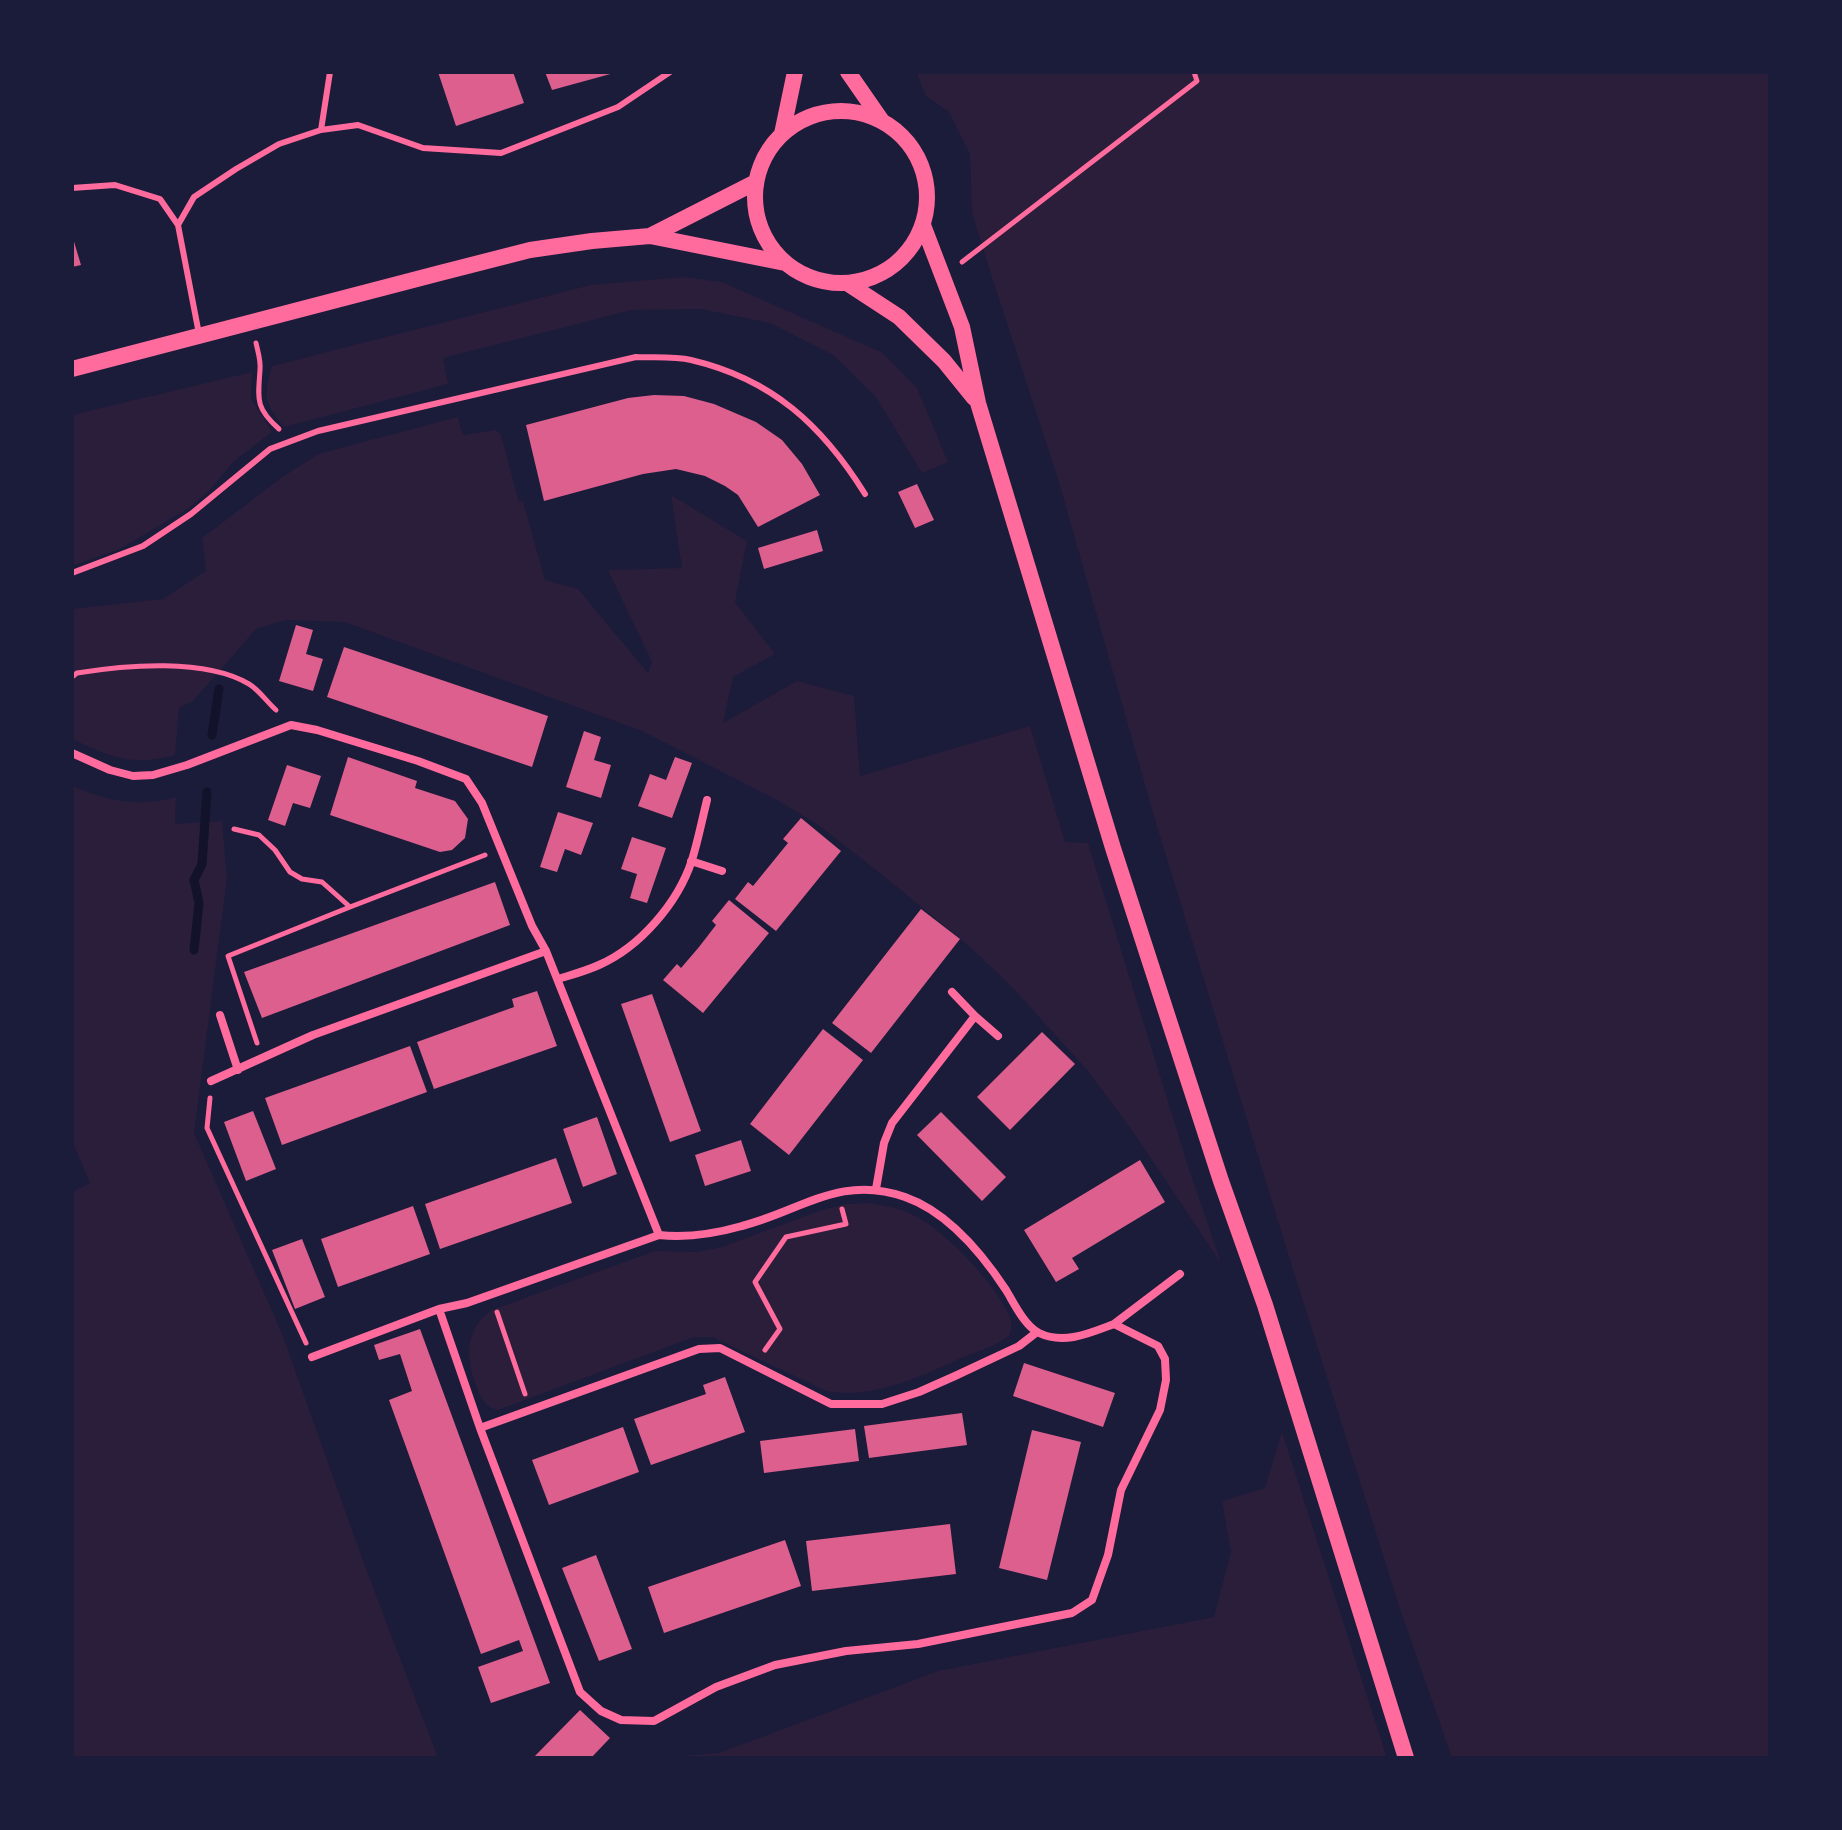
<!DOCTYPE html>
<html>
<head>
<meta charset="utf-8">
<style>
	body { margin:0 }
	#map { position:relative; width:1842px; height:1830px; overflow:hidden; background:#1b1b3a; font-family:"Exo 2",sans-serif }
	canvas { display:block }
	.frame { position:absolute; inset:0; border:74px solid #1b1b3a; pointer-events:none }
</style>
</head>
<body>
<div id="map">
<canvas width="1842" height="1830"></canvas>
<div class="frame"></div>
</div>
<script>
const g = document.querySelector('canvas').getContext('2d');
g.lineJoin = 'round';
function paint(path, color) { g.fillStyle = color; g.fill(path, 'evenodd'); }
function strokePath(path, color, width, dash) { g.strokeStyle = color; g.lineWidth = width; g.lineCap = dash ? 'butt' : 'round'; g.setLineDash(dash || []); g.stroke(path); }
paint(new Path2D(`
	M 916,72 L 1770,72 L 1770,1758 L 1452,1758 L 1400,1609 L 1290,1260 L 1155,820 L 1058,479 L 988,265 L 972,213 L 970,154 L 949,112 L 926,96 Z
	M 682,277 L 722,282 L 883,353 L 917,388 L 948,462 L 922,473 L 876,397 L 833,355 L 770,323 L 701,309 L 632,310 L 443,358 L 448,384 L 284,427 C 264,402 263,398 272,366 L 591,285 Z
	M 252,372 L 251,399 L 272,432 L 233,462 L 210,490 L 189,508 L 120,549 L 72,566 L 72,415 Z
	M 458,417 L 463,435 L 496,430 L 501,435 L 519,502 L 523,501 L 545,580 L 578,589 L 648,673 L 652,662 L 608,570 L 682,568 L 671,495 L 747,541 L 735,602 L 775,654 L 733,677 L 723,723 L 797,681 L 854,696 L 860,776 L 1030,726 L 1065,842 L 1088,843 L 1188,1166 L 1221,1263 L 1134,1133 L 1088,1071 L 1011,986 L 970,947 L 885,877 L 817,824 L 777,800 L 642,731 L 345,622 L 285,620 L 256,629 L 193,701 L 179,708 L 175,755 C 132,767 111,757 72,739 L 72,609 L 163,599 L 206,571 L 202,538 L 281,478 L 318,454 Z
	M 72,786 C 108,801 138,808 176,797 L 175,824 L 222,821 L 227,878 L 194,1133 L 283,1336 L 363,1561 L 438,1758 L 72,1758 L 72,1192 L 90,1183 L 72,1141 Z
	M 869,1203 C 886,1206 902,1208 917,1217 C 948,1234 997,1285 1010,1318 C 1013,1324 1011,1330 1009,1336 C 996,1346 979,1351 964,1357 C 921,1376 874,1400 826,1391 L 712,1337 L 694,1337 L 498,1410 C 483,1406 480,1396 475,1383 C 465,1355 466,1328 492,1310 L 655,1251 L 697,1252 L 722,1247 L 819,1211 L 846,1204 Z
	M 1282,1432 L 1387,1758 L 657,1758 L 719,1753 L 938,1671 L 1214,1617 L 1231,1552 L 1222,1501 L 1265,1488 Z`), '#2a1e3b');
strokePath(new Path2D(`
	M 212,735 L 219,689
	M 194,950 L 199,903 L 194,880 L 202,864 L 207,792`), '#12122b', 9);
paint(new Path2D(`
	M 438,72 L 513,72 L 524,103 L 456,126 Z
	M 545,72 L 614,72 L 614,73 L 552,90 Z
	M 72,235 L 81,265 L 72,267 Z
	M 654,395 L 684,396 L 714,404 L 756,422 L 782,440 L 802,464 L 820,495 L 758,527 L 738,495 L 725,486 L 705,476 L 676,469 L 643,474 L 544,501 L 526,425 L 628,398 Z
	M 917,484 L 934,520 L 915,528 L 898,492 Z
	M 817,530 L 823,551 L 764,569 L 758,548 Z
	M 296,625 L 313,630 L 306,654 L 323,659 L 313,691 L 279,681 Z
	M 344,647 L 548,716 L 532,767 L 327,697 Z
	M 584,731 L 601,737 L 594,760 L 611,765 L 601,798 L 566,787 Z
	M 348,757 L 417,781 L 415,788 L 455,801 L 468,819 L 465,838 L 452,850 L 440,852 L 330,815 Z
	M 675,757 L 692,763 L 672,818 L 638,806 L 650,774 L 666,780 Z
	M 287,765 L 321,776 L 310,808 L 293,803 L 285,826 L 268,820 Z
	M 558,812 L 593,823 L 581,855 L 565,849 L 557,872 L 540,867 Z
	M 801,818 L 841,851 L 776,931 L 735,899 L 748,882 L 753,886 L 788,843 L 783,839 Z
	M 632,837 L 666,848 L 647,903 L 630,898 L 637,874 L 621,869 Z
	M 495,882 L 510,925 L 262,1018 L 244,972 Z
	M 729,900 L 769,933 L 703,1013 L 663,980 L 677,964 L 681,968 L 699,947 L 716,925 L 712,921 Z
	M 921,909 L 960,939 L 871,1053 L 832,1023 Z
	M 537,991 L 557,1046 L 434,1089 L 417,1042 L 514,1007 L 512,999 Z
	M 652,994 L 701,1131 L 670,1142 L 621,1004 Z
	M 823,1029 L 863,1060 L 789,1155 L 750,1124 Z
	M 1042,1032 L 1075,1064 L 1010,1130 L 977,1097 Z
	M 410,1046 L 427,1092 L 282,1145 L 265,1098 Z
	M 253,1111 L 276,1169 L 246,1181 L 224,1122 Z
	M 941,1112 L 1006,1177 L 982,1201 L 917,1135 Z
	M 597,1117 L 617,1174 L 583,1187 L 563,1129 Z
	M 741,1140 L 751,1171 L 705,1186 L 695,1155 Z
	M 556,1158 L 572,1203 L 440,1249 L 425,1204 Z
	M 1140,1160 L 1165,1202 L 1072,1258 L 1079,1269 L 1056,1282 L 1024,1230 Z
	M 413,1206 L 430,1254 L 338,1287 L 321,1239 Z
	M 302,1239 L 325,1297 L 295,1309 L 272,1250 Z
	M 420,1329 L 550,1683 L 491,1703 L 478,1667 L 523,1651 L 519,1640 L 481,1654 L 389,1400 L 412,1391 L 400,1354 L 379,1360 L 374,1345 Z
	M 1024,1363 L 1115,1393 L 1103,1427 L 1013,1396 Z
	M 725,1377 L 745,1432 L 651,1465 L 634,1419 L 706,1394 L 703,1385 Z
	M 962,1413 L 967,1445 L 869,1458 L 864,1426 Z
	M 623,1427 L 639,1472 L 549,1505 L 532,1460 Z
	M 855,1429 L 859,1461 L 764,1473 L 760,1441 Z
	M 1032,1430 L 1081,1442 L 1047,1580 L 999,1568 Z
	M 950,1524 L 956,1574 L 812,1591 L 806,1541 Z
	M 785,1540 L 801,1586 L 664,1633 L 648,1587 Z
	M 596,1555 L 632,1649 L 599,1661 L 562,1568 Z
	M 580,1710 L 610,1738 L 591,1758 L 533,1758 Z`), '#dd5f8e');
strokePath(new Path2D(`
	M 962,262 L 1197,81 L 1194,72
	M 256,343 C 258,352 261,361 260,370 C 258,399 255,408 279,429
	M 72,677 L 77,673 C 126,665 205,658 249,684 C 259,690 267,702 276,710
	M 234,829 L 259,835 L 275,850 L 290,872 L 302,879 L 322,882 L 350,907 L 485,855
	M 257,1043 L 228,956 L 350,907
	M 210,1098 L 207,1128 L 306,1343
	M 497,1312 L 525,1394
	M 765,1350 L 780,1329 L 755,1282 L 786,1237 L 846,1224 L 842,1209`), '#ff6b9d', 5);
strokePath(new Path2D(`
	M 321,130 L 330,72
	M 72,188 L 115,185 L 160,199 L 178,225
	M 199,334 L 178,225 L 194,197 L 236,169 L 279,144 L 321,130 L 358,125 L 423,148 L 501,153 L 618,107 L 670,72
	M 72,573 L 143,546 L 191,514 L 270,449 L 318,431 L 636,357 C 653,358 674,356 691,360 C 772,379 822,425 865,494`), '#ff6b9d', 6);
strokePath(new Path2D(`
	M 72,753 L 110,770 L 133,776 L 153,775 L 187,765 L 291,725 L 317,730 L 418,761 L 466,779 L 482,803 L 532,926 L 546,951 L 659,1235 L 467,1303 L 439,1309 L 312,1357
	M 691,861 L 722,871
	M 558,979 C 571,975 586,971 599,965 C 640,947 678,903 692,860 C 698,841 702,820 707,800
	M 220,1015 L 238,1070
	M 975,1016 L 998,1036
	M 211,1081 L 313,1035 L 546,951
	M 876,1189 L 884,1143 L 892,1123 L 975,1016 L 952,992
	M 439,1309 L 480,1428 L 580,1692 L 601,1711 L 621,1720 L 654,1721 L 716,1687 L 775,1665 L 846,1651 L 918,1644 L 1017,1624 L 1072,1613 L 1092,1600 L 1108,1555 L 1121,1490 L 1160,1410 L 1166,1380 L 1165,1359 L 1158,1346 L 1114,1324 C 1090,1333 1064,1345 1039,1333 C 1024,1325 1014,1303 1006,1290 C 981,1252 948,1212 905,1197 C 840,1174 801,1211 742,1226 C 714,1234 688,1238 659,1235
	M 1114,1324 L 1180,1274
	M 480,1428 L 699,1349 L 720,1348 L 831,1404 L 882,1404 L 919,1392 L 955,1376 L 1019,1346 L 1037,1332`), '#ff6b9d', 8);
strokePath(new Path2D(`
	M 848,72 L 882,121
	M755 197a86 86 0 1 1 172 0a86 86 0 1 1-172 0Z
	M 782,134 L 795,72
	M 923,225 L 962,327 L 978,403 L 1113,848 L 1221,1181 L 1265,1305 L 1406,1758
	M 650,236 L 756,182
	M 847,283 L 899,317 L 944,361 L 974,398
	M 72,369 L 440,273 L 530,250 L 592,241 L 650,236 L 785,263`), '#ff6b9d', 16);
</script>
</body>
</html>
